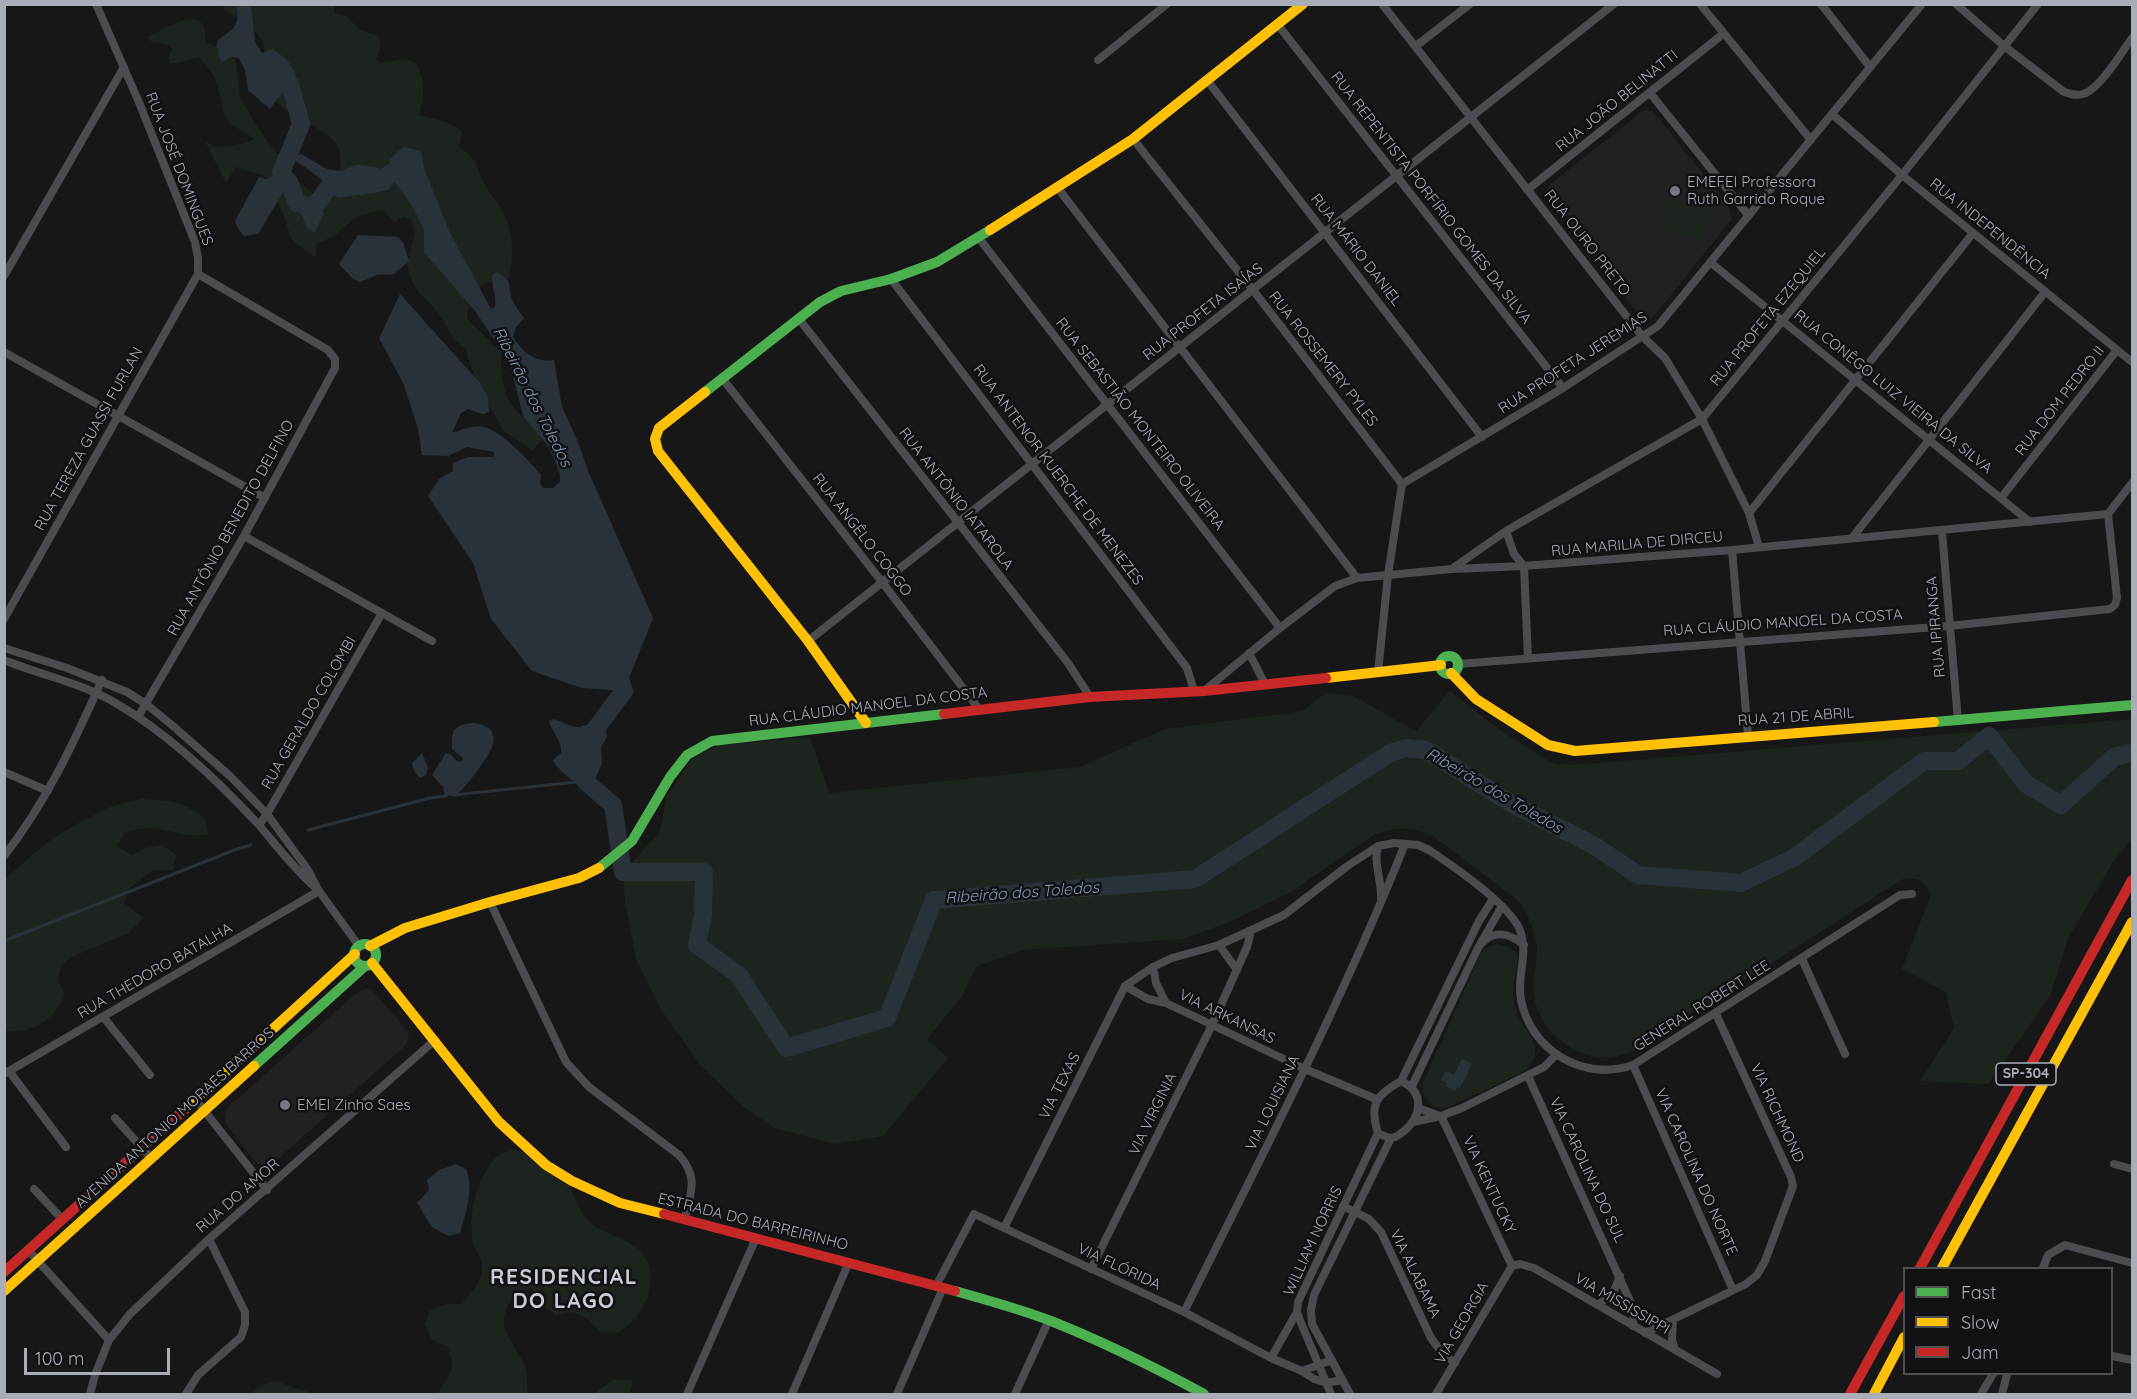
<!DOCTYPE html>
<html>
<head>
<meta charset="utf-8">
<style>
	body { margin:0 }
	#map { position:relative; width:2137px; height:1399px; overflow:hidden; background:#171717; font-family:Quicksand,sans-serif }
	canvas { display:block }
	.frame { position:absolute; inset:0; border:6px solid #a8adb8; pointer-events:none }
	.legend { position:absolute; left:1903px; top:1267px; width:210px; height:108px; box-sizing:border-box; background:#111113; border:2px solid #4d4f55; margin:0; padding:8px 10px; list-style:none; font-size:18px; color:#a8adb8 }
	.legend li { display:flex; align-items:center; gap:12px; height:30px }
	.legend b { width:30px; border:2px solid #4d4f55 }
	.scale { position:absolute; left:24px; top:1348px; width:146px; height:27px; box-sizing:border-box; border:3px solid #a8adb8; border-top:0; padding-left:8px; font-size:18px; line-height:21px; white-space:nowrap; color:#a8adb8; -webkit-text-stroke:4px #111113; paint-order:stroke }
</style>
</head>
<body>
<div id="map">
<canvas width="2137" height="1399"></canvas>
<div class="frame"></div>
<ul class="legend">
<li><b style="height:8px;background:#4caf50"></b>Fast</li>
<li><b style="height:8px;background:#ffc107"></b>Slow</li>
<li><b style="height:8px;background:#c62828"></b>Jam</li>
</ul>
<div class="scale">100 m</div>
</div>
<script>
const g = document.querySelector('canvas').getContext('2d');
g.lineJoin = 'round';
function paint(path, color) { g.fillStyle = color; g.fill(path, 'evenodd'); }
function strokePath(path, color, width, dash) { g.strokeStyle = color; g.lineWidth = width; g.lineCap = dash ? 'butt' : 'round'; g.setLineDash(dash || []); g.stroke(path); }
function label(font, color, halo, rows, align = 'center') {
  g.font = font + ' Quicksand,sans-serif'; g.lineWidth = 5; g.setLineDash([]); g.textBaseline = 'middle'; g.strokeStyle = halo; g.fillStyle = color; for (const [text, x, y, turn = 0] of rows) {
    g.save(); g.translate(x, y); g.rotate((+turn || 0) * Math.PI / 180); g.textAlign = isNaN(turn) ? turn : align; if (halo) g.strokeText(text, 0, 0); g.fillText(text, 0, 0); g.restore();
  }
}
paint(new Path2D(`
	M 1644,110 L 1653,111 L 1676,140 L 1727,203 L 1732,219 L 1651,320 L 1646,320 L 1640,317 L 1546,194 L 1548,186 Z
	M 370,988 L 404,1027 L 409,1035 L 406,1045 L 270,1166 L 263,1167 L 254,1160 L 226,1125 L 225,1114 L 228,1107 L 353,996 L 363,989 Z`), '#212123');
paint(new Path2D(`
	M 224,5 L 335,5 L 334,13 L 346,16 L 360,30 L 378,36 L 381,45 L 377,59 L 380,63 L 405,59 L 416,63 C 426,80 424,98 419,115 C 433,119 452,121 462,132 L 459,147 C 479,160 475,166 485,185 C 489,193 496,201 501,209 C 514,231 514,254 509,278 C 480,280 469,289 467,319 L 501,352 C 501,376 502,399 521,415 C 533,425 536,425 543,440 L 532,450 L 504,431 L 478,386 L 465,349 L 454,339 L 434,307 L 421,295 L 412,282 L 407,265 L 415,232 L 411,219 L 404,217 L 394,222 L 384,211 L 380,210 L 356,217 L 334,236 L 316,244 L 315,258 L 291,239 L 285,218 L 278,203 L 275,186 L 265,176 L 236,167 L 226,183 L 205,141 C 209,143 215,147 219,147 C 225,148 251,142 255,139 L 229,123 L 223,110 L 221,98 L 214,77 L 200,57 C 190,58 181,64 171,63 L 168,59 L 172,50 L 170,45 L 152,42 L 147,38 C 166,27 210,0 205,43 L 215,46 L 222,41 L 236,62 L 240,97 L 256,125 L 276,152 L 287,163 L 294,178 L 321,200 C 330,191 334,184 338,173 C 356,131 294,125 275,100 C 272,95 271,88 270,82 C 268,76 266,70 265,64 C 264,58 265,52 264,46 C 259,29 239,17 223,10 Z
	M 1673,193 L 1715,210 L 1702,242 L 1660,225 Z
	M 1450,691 L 1500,730 L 1539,755 L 1555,764 L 1573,765 L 2132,719 L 2132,838 L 2112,864 L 2068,938 L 2050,996 L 1988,1084 L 1920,1081 L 1954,1028 L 1946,992 L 1902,969 L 1931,895 C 1925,880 1919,877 1903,879 L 1636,1050 C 1624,1054 1613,1058 1600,1057 C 1568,1054 1539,1028 1534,996 C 1531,980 1537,966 1537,951 C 1537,936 1530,920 1523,907 C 1518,899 1507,892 1499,886 C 1480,871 1460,857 1441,842 L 1429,834 L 1412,829 L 1394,829 L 1375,834 L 1291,892 L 1232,921 L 1183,939 L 1023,950 L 977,966 L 962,996 L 927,1039 L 948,1058 L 883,1136 L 835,1144 L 774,1128 L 744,1107 L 701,1066 L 660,1008 L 636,959 L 625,902 L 623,872 L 660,832 L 666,797 L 692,759 L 720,745 L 810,737 L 829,793 L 1080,767 L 1165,729 L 1303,711 L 1325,693 L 1353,696 L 1416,731 Z
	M 141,799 C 172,801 179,800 205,818 L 208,834 C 187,838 181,833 160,829 C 149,827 138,829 126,832 L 117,846 L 131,855 L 146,848 L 162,845 L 177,855 L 173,870 L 153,870 L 129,889 L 124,903 L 144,918 L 128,933 L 74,956 L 61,965 L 58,980 L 65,995 C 53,1020 33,1034 5,1031 L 5,879 L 46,843 L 75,825 L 107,808 Z
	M 1497,944 L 1511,948 L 1518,956 C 1517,974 1510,987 1515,1007 C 1519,1025 1539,1039 1535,1057 L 1525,1071 L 1449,1107 C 1432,1110 1421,1099 1423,1083 L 1481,953 L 1488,947 Z
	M 511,1149 L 526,1153 L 568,1184 L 584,1216 L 595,1227 L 624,1240 L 639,1249 L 648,1262 L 651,1278 L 648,1297 L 635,1319 L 618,1333 L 601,1332 L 586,1318 L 572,1312 L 556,1315 L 542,1306 L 532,1289 L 516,1292 C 491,1328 510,1333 525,1366 C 529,1374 526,1386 528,1394 L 437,1394 L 448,1378 L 453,1365 L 448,1347 L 432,1340 L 425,1324 L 430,1311 L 446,1304 L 462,1304 C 469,1295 480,1283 482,1273 C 484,1255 476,1256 473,1242 C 467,1217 477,1178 495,1158 C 499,1154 506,1152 511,1149 Z
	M 614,1379 L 633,1381 L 630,1394 L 594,1394 Z
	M 275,1381 L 314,1394 L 252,1394 L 258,1386 Z`), '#1d241e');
paint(new Path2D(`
	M 236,5 L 251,5 L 255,42 L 262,53 L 273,49 L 287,60 L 296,74 L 270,109 L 248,90 L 245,70 L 239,58 L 230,57 L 222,62 L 218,56 L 217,41 C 233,29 241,26 236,5 Z
	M 403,147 L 421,151 L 424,168 L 450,233 L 491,309 L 495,307 C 497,297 491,286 492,275 L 497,272 C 512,281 508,282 511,296 C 513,304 520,312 524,318 L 516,327 L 513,337 C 523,353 535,363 554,360 L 562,407 L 578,442 L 589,473 L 653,618 L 624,691 L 582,688 L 532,671 L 491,619 L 473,563 L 428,496 L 439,479 L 453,471 L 453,463 L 468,457 L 494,457 L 494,452 L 467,447 L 448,456 L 422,455 L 418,429 L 404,385 L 379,338 L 400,294 L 481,384 L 488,398 L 489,412 L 483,414 L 468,409 L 461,413 L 452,433 C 462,430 473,425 484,427 C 501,431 530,461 541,475 L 540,482 L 543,488 L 553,488 L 560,482 L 560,476 L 555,460 L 548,446 L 523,416 L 510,363 L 475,311 L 424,252 L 424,230 L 413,207 L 389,174 L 390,159 Z
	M 301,154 L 327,169 L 373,176 L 383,182 L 380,192 L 338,198 L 327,189 L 321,179 L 296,161 L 295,156 Z
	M 281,173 L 289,182 L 258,234 L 244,236 L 238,229 L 235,221 L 259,177 L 266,179 Z
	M 312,201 L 324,214 L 314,233 L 307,228 L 297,203 L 302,203 L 309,206 Z
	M 358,235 L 398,237 L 403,242 L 409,261 L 394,274 L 377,275 L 360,282 L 353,279 L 339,264 Z
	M 554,719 C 560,721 571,727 578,727 C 590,726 593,718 606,728 L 607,737 L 601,747 L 602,763 L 592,787 L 583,789 C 574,782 557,769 553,760 L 561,753 C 562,739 552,733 549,721 Z
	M 472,723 C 505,726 494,749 480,767 C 473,776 467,786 458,793 C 455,796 450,795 445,796 L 443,787 L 432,775 L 446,753 L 450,754 L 458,762 L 462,761 L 463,758 L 452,749 L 452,737 L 454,730 L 461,725 Z
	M 422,753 L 428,767 L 426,775 L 420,778 L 414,771 L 412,763 Z
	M 1462,1059 L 1472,1064 L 1460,1088 L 1457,1087 L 1455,1091 L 1445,1086 L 1447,1083 L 1441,1080 L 1446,1071 L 1454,1075 Z
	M 456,1164 L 466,1169 C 474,1190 466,1212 460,1233 L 448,1236 L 432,1227 L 417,1203 L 429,1190 L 427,1180 L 439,1170 Z`), '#2a3239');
strokePath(new Path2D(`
	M 453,795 L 577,782
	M 308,830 L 430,798 L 446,796
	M 4,941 L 237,849 L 251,845`), '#2a3239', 3);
strokePath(new Path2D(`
	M 271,68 L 290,84 L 301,124 L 281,173 L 289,182 L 297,203 L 309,207 L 316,205 L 327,189 L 357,174 L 373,176 L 383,182 L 384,179 L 395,170 L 400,171 L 405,180
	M 585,743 L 624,691 L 616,667
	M 583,767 L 586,782 L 613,805 L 623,872 L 704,872 L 703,915 L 697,945 L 739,975 L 786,1048 L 887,1018 L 934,900 L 1195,879 L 1390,753 L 1406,748 L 1426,750 L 1512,804 L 1595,846 L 1638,875 L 1741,883 L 1795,857 L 1924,761 L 1958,761 L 1989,736 L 2026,784 L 2061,805 L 2114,757 L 2132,753`), '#2a3239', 18);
strokePath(new Path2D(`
	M 96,4 L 138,100 L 195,242 L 198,258 L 198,274 L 328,350 L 335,359 L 335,368 L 244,536 L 138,717
	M 1382,4 L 1642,336 L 1665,358 L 1702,419 L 1749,513 L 1759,547
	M 1700,4 L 1811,140
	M 1821,4 L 1870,67
	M 1956,4 L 2004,46 L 2064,92 C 2070,94 2076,96 2083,94 C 2099,90 2122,52 2132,38
	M 1278,25 L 1563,388
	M 1416,46 L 1470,4
	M 1098,60 L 1167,4
	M 1207,80 L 1482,437
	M 1650,93 L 1748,215
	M 1832,114 L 1902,175 L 2132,362
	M 1133,139 L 1253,290 L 1402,484
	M 1057,187 L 1357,578
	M 1527,190 L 1723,34
	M 978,237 L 1280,628
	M 1710,262 L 2030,522
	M 4,276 L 124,67
	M 891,279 L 1187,668 L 1194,691
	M 799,319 L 1068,663 L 1090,697
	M 4,352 L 265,498
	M 722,378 L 882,582 L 979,709
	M 2001,498 L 2117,350
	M 1749,513 L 1973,233
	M 1506,531 L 1514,554 L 1524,566 L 1528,658
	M 1942,531 L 1958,721
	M 244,536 L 432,641
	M 1852,538 L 2045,292
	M 1732,550 L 1748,735
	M 1453,568 L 1506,531 L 1702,419 L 1902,175 L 2038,4
	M 4,619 L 198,274
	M 808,641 L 1614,4
	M 4,648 L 67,668 L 127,692 L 146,704 L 173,726 L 231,777 L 267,814 L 308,870 L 319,891 L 359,946
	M 1249,653 L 1265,684
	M 4,660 C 43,676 83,683 119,705 C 170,735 218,781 258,824 C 277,846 294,869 316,888
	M 1458,664 L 1949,626 L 2110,609 L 2115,605 L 2117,598 L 2108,514 L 2132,483
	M 1378,672 L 1388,575 L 1402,484 L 1563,388 L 1658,326 L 1922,4
	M 1204,691 L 1280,628 L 1335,586 L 1357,578 L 1452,569 L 1524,566 L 1732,550 L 2108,514
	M 4,772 L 48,791
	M 259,825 L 267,814 L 382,613
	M 1378,846 C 1373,862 1382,881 1381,899
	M 4,856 C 46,803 74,742 102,680
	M 490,902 L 566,1062 L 589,1087 L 679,1155 C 699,1178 691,1191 685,1218
	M 1482,943 C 1495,929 1511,934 1524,945
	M 1219,945 L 1237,970
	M 1802,959 L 1845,1054
	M 1153,967 L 1156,983 L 1166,1003
	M 1125,986 L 1148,999 L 1166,1003 L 1305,1069 L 1376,1099
	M 104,1018 L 150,1075
	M 1633,1065 L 1733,1290
	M 9,1071 L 66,1147
	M 4,1074 L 319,891
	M 1528,1076 L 1634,1310 L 1633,1326
	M 1401,1081 L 1479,921 L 1493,899
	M 1401,1081 C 1425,1092 1422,1116 1404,1131 C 1400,1134 1396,1138 1391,1138 C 1387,1138 1382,1135 1378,1133 C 1369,1104 1376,1095 1401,1081 Z
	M 1412,1086 L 1478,948 L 1502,906
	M 195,1099 L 267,1190
	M 1418,1108 L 1440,1116
	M 1441,1116 L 1512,1266
	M 115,1118 L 152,1159
	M 1413,1122 L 1441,1116 L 1462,1108 L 1544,1067 L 1556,1055
	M 2114,1164 L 2132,1169
	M 34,1189 L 62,1219
	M 1343,1206 L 1369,1219 L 1381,1232 L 1431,1338 L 1443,1354 L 1455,1363
	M 1004,1228 L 1125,986 L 1153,967 L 1172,958 L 1219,945 L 1284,915 L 1346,867 L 1378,846 L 1394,843 L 1418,845 L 1429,850 C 1453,866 1507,903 1519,928 C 1530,954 1516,974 1521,1000 C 1531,1051 1584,1082 1633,1065 L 1900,895 L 1912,894
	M 28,1250 L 109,1340
	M 1512,1266 L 1520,1264 L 1534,1268 L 1717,1374
	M 2043,1268 L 2048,1255 L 2065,1245 L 2132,1263
	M 1091,1269 L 1212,1025 L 1247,947 L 1251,931
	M 936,1286 L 974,1214 L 1184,1312 L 1271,1358 L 1302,1371 L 1314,1379 L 1327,1383 L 1342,1380
	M 1598,1305 L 1614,1291 L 1620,1276
	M 1184,1312 C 1261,1157 1341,1004 1405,844
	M 1673,1320 L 1672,1340 L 1675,1350
	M 1645,1333 L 1746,1284 L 1757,1275 L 1765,1261 L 1793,1186 L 1791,1177 L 1716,1014
	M 2112,1356 L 2132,1360
	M 1271,1358 L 1297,1312
	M 1302,1371 L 1332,1360
	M 90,1394 L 95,1375 L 109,1340 L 130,1314 L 209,1239 L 435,1040
	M 186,1394 L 198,1375 L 241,1337 L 245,1325 L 245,1312 L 209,1239
	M 687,1394 L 756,1238
	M 792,1394 L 849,1262
	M 897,1394 L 943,1288
	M 1015,1394 L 1049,1320
	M 1331,1394 L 1301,1323 L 1297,1312 L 1298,1302 L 1378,1133
	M 1350,1394 L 1312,1324 L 1311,1310 L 1314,1295 L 1391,1138
	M 1436,1394 L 1512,1266
	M 1981,1394 L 1993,1374
	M 2002,1394 L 2007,1374`), '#4b4c50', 8);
strokePath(new Path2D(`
	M 705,392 L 820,302 L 841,291 L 891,279 L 937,262 L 990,230
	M1440 665a9 9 0 1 1 18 0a9 9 0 1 1-18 0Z
	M 1934,722 L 2132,705
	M 599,868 L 632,841 L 670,777 L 687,755 L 712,741 L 944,714
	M354 955a11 11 0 1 1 22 0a11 11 0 1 1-22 0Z
	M 254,1066 L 365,966
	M 955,1291 C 987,1300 1020,1309 1051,1321 C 1104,1342 1154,1367 1204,1394`), '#4caf50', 10);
strokePath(new Path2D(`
	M 990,230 L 1133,139 L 1303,4
	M 705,392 L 659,428 L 655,439 L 658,451 L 808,641 L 866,723
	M 1451,673 L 1476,699 L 1548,745 L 1575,751 L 1934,722
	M 1326,678 L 1441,665
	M 370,946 L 405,928 L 490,902 L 579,878 L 599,868
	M 372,963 L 499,1122 L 546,1165 L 572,1181 L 620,1203 L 664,1214
	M 185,1109 L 355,954
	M 1942,1268 L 2132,922
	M 4,1291 L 254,1066
	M 1874,1394 L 1904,1337`), '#ffc107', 10);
strokePath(new Path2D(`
	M 944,714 L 1090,697 L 1204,691 L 1326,678
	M 664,1214 L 955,1291
	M 1920,1268 L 2132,880
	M 4,1272 L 185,1109
	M 1850,1394 L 1904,1296`), '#c62828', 10);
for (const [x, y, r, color] of [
	[1675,191,6,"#757880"],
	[285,1105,6,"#757880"]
]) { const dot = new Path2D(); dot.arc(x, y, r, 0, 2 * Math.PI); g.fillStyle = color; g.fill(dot); strokePath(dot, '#111113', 2); }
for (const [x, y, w] of [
	[2026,1074,60]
]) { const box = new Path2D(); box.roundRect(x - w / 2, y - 11, w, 22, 4.5); g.fillStyle = '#111113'; g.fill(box); strokePath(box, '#a8adb8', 1.5); }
label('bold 14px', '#a8adb8', null, [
	["SP-304",2026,1074]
]);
label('15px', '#a8adb8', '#111113', [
	["RUA JOÃO BELINATTI",1617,101,-39],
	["RUA JOSÉ DOMINGUES",179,169,69],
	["RUA REPENTISTA PORFÍRIO GOMES DA SILVA",1431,198,52],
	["RUA INDEPENDÊNCIA",1990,229,39],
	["RUA OURO PRETO",1587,243,52],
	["RUA MÁRIO DANIEL",1356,250,52],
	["RUA PROFETA ISAÍAS",1203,312,-38],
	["RUA PROFETA EZEQUIEL",1768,317,-51],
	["RUA ROSSEMERY PYLES",1323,359,52],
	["RUA PROFETA JEREMIAS",1573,363,-33],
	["RUA CONÊGO LUIZ VIEIRA DA SILVA",1893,392,39],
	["RUA DOM PEDRO II",2060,401,-52],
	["RUA SEBASTIÃO MONTEIRO OLIVEIRA",1140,424,52],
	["RUA TEREZA GUASSI FURLAN",89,439,-61],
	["RUA ANTENOR KUERCHE DE MENEZES",1058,475,53],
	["RUA ANTÔNIO IATAROLA",956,499,52],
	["RUA ANTÔNIO BENEDITO DELFINO",231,528,-61],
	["RUA ANGÊLO COGGO",862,535,52],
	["RUA MARILIA DE DIRCEU",1637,544,-5],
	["RUA CLÁUDIO MANOEL DA COSTA",1783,623,-4],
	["RUA IPIRANGA",1936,627,-95],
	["RUA CLÁUDIO MANOEL DA COSTA",868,707,-7],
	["RUA GERALDO COLOMBI",309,713,-60],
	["RUA 21 DE ABRIL",1796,717,-4],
	["RUA THEDORO BATALHA",155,971,-30],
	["GENERAL ROBERT LEE",1702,1006,-32],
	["VIA ARKANSAS",1227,1017,26],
	["VIA TEXAS",1060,1086,-63],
	["VIA LOUISIANA",1273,1103,-64],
	["VIA RICHMOND",1777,1113,65],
	["VIA VIRGINIA",1153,1114,-64],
	["AVENIDA ANTONIO MORAES BARROS",175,1118,-42],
	["VIA CAROLINA DO SUL",1587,1170,65],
	["VIA CAROLINA DO NORTE",1696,1172,66],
	["VIA KENTUCKY",1489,1185,65],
	["RUA DO AMOR",238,1196,-41],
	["ESTRADA DO BARREIRINHO",753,1222,14],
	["WILLIAM NORRIS",1313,1241,-65],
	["VIA FLÓRIDA",1119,1267,25],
	["VIA ALABAMA",1415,1274,64],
	["VIA MISSISSIPPI",1622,1304,30],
	["VIA GEORGIA",1462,1323,-60]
]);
label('15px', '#a8adb8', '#111113', [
	["EMEFEI Professora",1687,182],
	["Ruth Garrido Roque",1687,199],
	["EMEI Zinho Saes",297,1105]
], 'left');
label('italic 16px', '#7f9bb3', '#111113', [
	["Ribeirão dos Toledos",532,397,63],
	["Ribeirão dos Toledos",1494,791,30],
	["Ribeirão dos Toledos",1022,893,-4]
]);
g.letterSpacing = '1.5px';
label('bold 21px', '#c9ccd4', '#111113', [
	["RESIDENCIAL",564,1278],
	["DO LAGO",564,1302]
]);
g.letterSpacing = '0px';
</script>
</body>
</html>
